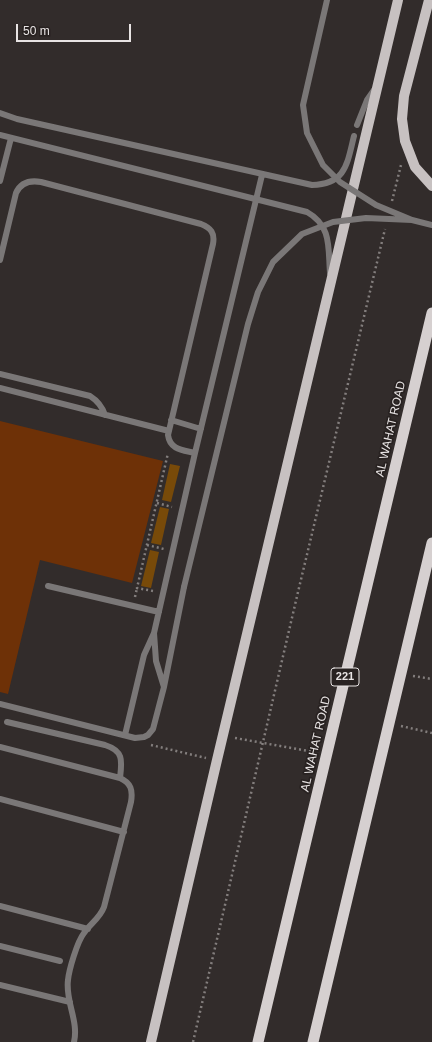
<!DOCTYPE html>
<html>
<head>
<meta charset="utf-8">
<style>
	body { margin:0 }
	#map { position:relative; width:432px; height:1042px; overflow:hidden; background:#322c2b; font-family:Arial,sans-serif }
	canvas { display:block }
	.scale { position:absolute; left:16px; top:24px; width:115px; height:18px; box-sizing:border-box; border:2px solid #e8e4e4; border-top:0; padding-left:5px; font-size:12px; line-height:14px; white-space:nowrap; color:#e8e4e4; -webkit-text-stroke:3px #282221; paint-order:stroke }
</style>
</head>
<body>
<div id="map">
<canvas width="432" height="1042"></canvas>
<div class="scale">50 m</div>
</div>
<script>
const g = document.querySelector('canvas').getContext('2d');
g.lineJoin = 'round';
function paint(path, color) { g.fillStyle = color; g.fill(path, 'evenodd'); }
function strokePath(path, color, width, dash) { g.strokeStyle = color; g.lineWidth = width; g.lineCap = dash ? 'butt' : 'round'; g.setLineDash(dash || []); g.stroke(path); }
function label(font, color, halo, rows, align = 'center') {
  g.font = font + ' Arial,sans-serif'; g.lineWidth = 3.5; g.setLineDash([]); g.textBaseline = 'middle'; g.strokeStyle = halo; g.fillStyle = color; for (const [text, x, y, turn = 0] of rows) {
    g.save(); g.translate(x, y); g.rotate((+turn || 0) * Math.PI / 180); g.textAlign = isNaN(turn) ? turn : align; if (halo) g.strokeText(text, 0, 0); g.fillText(text, 0, 0); g.restore();
  }
}
paint(new Path2D(`
	M 170,464 L 180,466 L 171,502 L 162,500 Z
	M 160,507 L 169,509 L 161,545 L 151,543 Z
	M 150,550 L 159,552 L 151,588 L 141,586 Z`), '#784a09');
paint(new Path2D(`
	M 0,421 L 163,461 L 132,583 L 40,560 L 8,694 L 0,692 Z`), '#6e3107');
strokePath(new Path2D(`
	M 392,201 L 401,165
	M 157,503 L 172,507
	M 147,545 L 164,549
	M 153,591 L 137,588 L 168,453
	M 135,597 L 137,588
	M 413,676 L 432,679
	M 401,726 L 432,733
	M 235,738 L 314,752
	M 151,745 L 206,758
	M 193,1042 L 298,592 L 385,229`), '#837e7d', 2.5, [2, 3]);
strokePath(new Path2D(`
	M 0,113 L 17,119 L 312,185 C 346,184 347,164 354,136
	M 357,125 L 367,100 L 374,90
	M 0,135 L 307,212 C 332,226 328,248 330,273
	M 0,181 L 11,138
	M 0,260 L 16,193 C 21,182 30,180 41,182 L 201,224 C 211,228 215,233 213,244 L 168,435 C 170,450 183,450 195,453
	M 0,374 L 90,396 C 98,401 102,406 105,415
	M 0,388 L 169,431
	M 171,420 L 201,429
	M 48,586 L 159,612
	M 164,687 L 156,661 L 154,633 L 195,453 L 262,175
	M 0,704 L 135,738 L 144,737 L 148,735 L 153,729 L 164,687 L 184,587
	M 7,722 L 105,745 C 124,751 122,761 120,778
	M 125,735 L 144,655 L 154,633
	M 0,747 L 120,778 C 131,783 133,790 131,802 L 104,907 C 100,918 90,924 84,933 C 77,942 69,970 68,980 C 65,1001 79,1021 74,1042
	M 0,799 L 124,832
	M 0,906 L 88,929
	M 0,946 L 60,961
	M 0,985 L 70,1002`), '#7a7777', 6);
strokePath(new Path2D(`
	M 151,1042 L 217,760 L 398,0`), '#c7c1c1', 10);
strokePath(new Path2D(`
	M 258,1042 L 432,313
	M 313,1042 L 432,543`), '#d6d0d0', 11);
strokePath(new Path2D(`
	M 327,0 L 303,105 L 307,133 L 323,165 L 340,182 L 376,205 L 412,220 L 432,225
	M 184,587 L 248,324 L 258,292 L 273,262 L 302,234 L 333,222 L 366,218 L 412,220`), '#7a7777', 6);
strokePath(new Path2D(`
	M 429,0 L 404,96 L 402,119 L 405,141 L 415,167 L 432,186`), '#c7c1c1', 10);
for (const [x, y, w] of [
	[345,677,28]
]) { const box = new Path2D(); box.roundRect(x - w / 2, y - 9, w, 18, 3); g.fillStyle = '#282221'; g.fill(box); strokePath(box, '#e8e4e4', 1); }
label('bold 11px', '#e8e4e4', null, [
	["221",345,677]
]);
label('12px', '#e8e4e4', '#282221', [
	["AL WAHAT ROAD",391,429,-77],
	["AL WAHAT ROAD",316,744,-77]
]);
</script>
</body>
</html>
